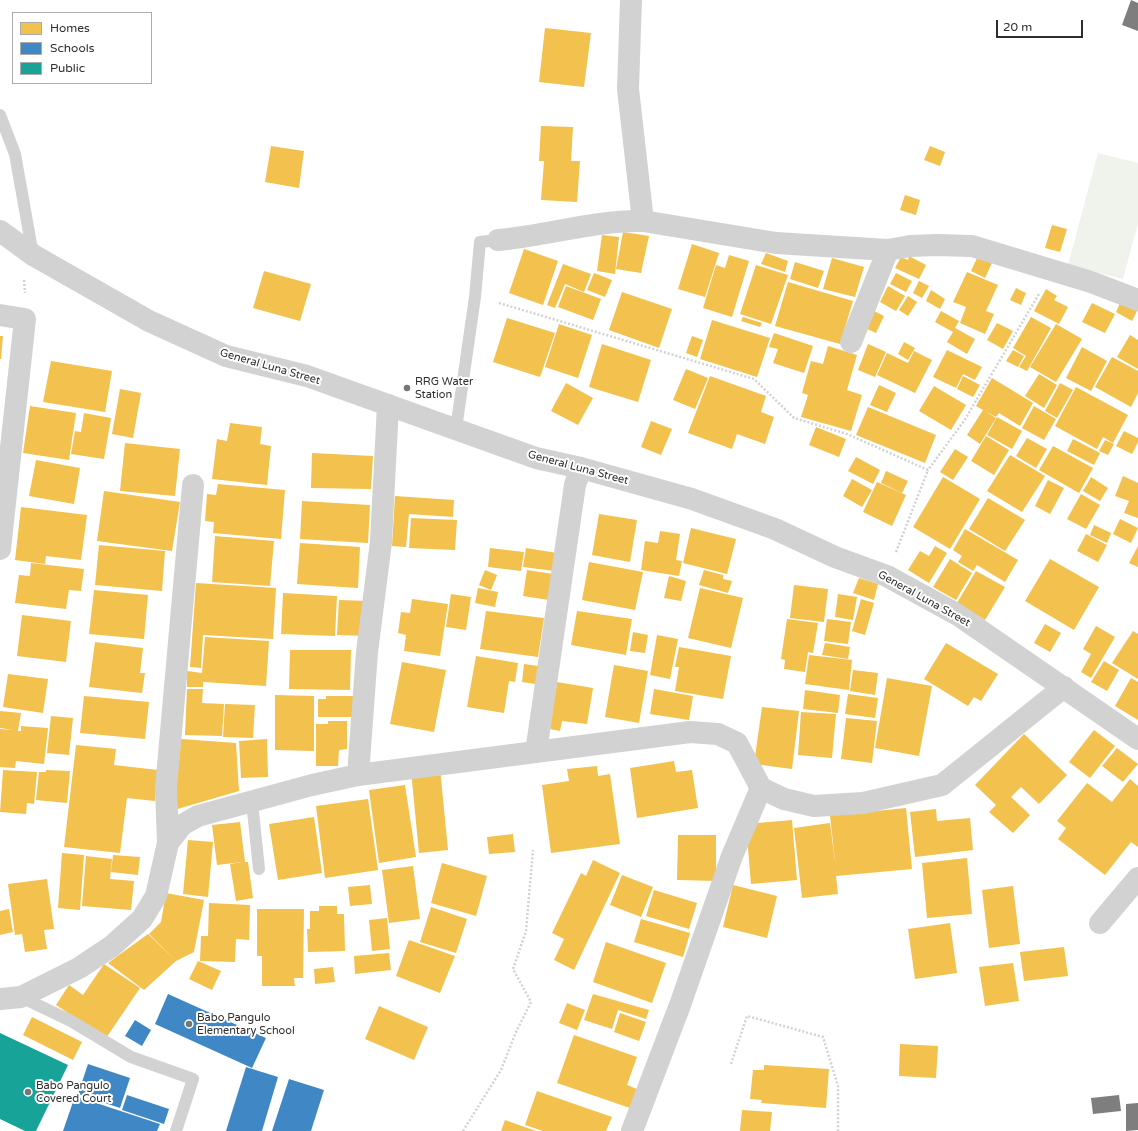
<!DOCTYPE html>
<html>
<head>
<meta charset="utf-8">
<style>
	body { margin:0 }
	#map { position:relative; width:1138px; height:1131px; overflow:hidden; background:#fff; font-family:"Varela Round",sans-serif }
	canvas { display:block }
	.legend { position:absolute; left:12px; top:12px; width:140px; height:72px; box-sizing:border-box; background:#fff; border:1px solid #ababab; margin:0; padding:5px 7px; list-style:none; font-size:12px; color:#2d2d2d }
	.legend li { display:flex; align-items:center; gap:8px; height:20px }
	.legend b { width:20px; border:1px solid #ababab }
	.scale { position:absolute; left:996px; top:20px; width:87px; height:18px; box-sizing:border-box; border:2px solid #2d2d2d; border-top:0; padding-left:5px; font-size:12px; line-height:14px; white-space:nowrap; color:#2d2d2d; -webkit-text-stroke:3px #fff; paint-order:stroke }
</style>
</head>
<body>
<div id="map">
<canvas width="1138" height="1131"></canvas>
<ul class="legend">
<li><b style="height:11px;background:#f2c14e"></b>Homes</li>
<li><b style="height:11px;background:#3f88c5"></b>Schools</li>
<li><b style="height:11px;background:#17a398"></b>Public</li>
</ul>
<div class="scale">20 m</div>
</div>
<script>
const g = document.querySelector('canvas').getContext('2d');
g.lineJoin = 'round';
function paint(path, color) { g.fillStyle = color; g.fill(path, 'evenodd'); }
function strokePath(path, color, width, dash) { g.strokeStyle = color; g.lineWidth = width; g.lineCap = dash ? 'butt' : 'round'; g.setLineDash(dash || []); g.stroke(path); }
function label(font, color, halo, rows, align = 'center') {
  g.font = font + ' "Varela Round",sans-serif'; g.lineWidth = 4; g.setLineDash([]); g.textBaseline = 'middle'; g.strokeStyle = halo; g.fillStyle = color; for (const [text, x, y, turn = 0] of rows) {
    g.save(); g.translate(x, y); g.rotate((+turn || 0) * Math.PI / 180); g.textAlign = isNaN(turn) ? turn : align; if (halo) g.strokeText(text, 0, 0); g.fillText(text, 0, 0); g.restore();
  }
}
paint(new Path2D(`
	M 1098,153 L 1138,163 L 1138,223 L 1123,279 L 1068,265 Z`), '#eff3eb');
paint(new Path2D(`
	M 545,28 L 591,33 L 584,87 L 539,82 Z
	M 541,126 L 573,127 L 571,161 L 580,161 L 577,202 L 541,200 L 544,161 L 539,161 Z
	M 271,146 L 304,151 L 299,188 L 265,182 Z
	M 930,146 L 945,152 L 940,166 L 924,160 Z
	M 905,195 L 920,200 L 916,215 L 900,210 Z
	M 1052,225 L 1067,229 L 1060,252 L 1045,248 Z
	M 623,232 L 649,236 L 641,273 L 616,269 Z
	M 602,235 L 619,237 L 615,274 L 597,271 Z
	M 692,244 L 719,253 L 705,297 L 678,289 Z
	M 524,249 L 558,261 L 543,305 L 509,293 Z
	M 766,253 L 788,261 L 785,272 L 761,264 Z
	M 729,255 L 749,261 L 732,317 L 703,308 L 716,265 L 725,268 Z
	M 909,256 L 926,265 L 919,279 L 895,268 L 901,257 L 908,260 Z
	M 978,256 L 992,263 L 985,278 L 971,271 Z
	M 832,258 L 864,267 L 855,297 L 823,289 Z
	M 795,262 L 824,271 L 818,288 L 790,279 Z
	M 563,264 L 591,274 L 584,292 L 565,284 L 555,308 L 547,305 Z
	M 756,265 L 788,275 L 771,324 L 740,314 Z
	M 264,271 L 311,284 L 300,321 L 253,308 Z
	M 967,272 L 998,285 L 986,311 L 994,314 L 985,334 L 960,323 L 966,307 L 953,302 Z
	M 594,273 L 612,280 L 605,297 L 587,290 Z
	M 896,273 L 912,281 L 906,292 L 890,284 Z
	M 919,281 L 929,286 L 922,298 L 913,293 Z
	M 788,282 L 853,301 L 840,344 L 775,326 Z
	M 566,286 L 601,299 L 593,320 L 558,307 Z
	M 888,286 L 905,296 L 896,311 L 880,302 Z
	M 1016,288 L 1026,293 L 1021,305 L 1010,300 Z
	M 1046,289 L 1057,296 L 1054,300 L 1068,307 L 1059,324 L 1034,311 Z
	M 931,290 L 945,299 L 940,309 L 926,301 Z
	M 622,292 L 672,309 L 659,348 L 609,330 Z
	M 908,296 L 917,302 L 908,316 L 899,310 Z
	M 1122,299 L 1138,309 L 1132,321 L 1116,312 Z
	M 1092,303 L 1115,314 L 1105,333 L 1082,322 Z
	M 874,311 L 884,316 L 876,333 L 865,328 Z
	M 941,311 L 959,321 L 955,328 L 975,339 L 967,354 L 947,342 L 953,332 L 935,322 Z
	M 743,317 L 762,323 L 760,327 L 741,321 Z
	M 1031,317 L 1051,328 L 1027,371 L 1019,367 L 1026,356 L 1013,348 Z
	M 507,318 L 555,333 L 540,377 L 493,362 Z
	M 712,320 L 770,338 L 757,377 L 700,359 Z
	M 997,323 L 1013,331 L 1003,349 L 987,340 Z
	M 559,324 L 592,335 L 578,378 L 545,367 Z
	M 1056,324 L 1082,339 L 1056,382 L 1030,367 Z
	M 774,333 L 813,346 L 804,373 L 773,363 L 778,349 L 769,347 Z
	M 1130,335 L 1138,340 L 1138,369 L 1117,357 Z
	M 0,336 L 3,336 L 1,359 L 0,359 Z
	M 692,336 L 703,340 L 697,357 L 686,353 Z
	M 904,342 L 915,348 L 908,360 L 898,354 Z
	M 602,344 L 651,360 L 638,402 L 589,387 Z
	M 868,344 L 886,352 L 875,377 L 858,370 Z
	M 828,346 L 857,355 L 847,390 L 862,395 L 851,431 L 801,417 L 808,395 L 802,393 L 811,361 L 823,364 Z
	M 1082,347 L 1107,361 L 1091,391 L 1066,378 Z
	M 947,350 L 982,367 L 975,380 L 963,374 L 956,388 L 933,377 Z
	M 1013,350 L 1024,356 L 1018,367 L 1006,361 Z
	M 914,351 L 932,360 L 915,393 L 877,375 L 887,353 L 908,363 Z
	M 1112,357 L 1138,371 L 1138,393 L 1131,407 L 1095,387 Z
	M 51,361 L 112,371 L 105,412 L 43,402 Z
	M 686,369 L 708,378 L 695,409 L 673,400 Z
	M 1039,374 L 1057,385 L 1044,408 L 1025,396 Z
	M 710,376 L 766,396 L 761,412 L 774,417 L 765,444 L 737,434 L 732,449 L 688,433 Z
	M 963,376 L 980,385 L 973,397 L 957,389 Z
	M 992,378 L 1033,403 L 1020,426 L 999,413 L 996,417 L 985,411 L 996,418 L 980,444 L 967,435 L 983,410 L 976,406 Z
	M 566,383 L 593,398 L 578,425 L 551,411 Z
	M 1060,383 L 1073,390 L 1057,418 L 1045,411 Z
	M 879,385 L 896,393 L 887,412 L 870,405 Z
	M 934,386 L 966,405 L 951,430 L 919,411 Z
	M 1076,387 L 1128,415 L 1113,443 L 1103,437 L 1097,449 L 1055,426 Z
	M 120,389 L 141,393 L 133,438 L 112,434 Z
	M 30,406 L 76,413 L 69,460 L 23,453 Z
	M 1034,406 L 1056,419 L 1044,440 L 1022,428 Z
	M 868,407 L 936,435 L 925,463 L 856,435 Z
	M 84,413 L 111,418 L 104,459 L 71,454 L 75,431 L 81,432 Z
	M 997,417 L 1022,431 L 1012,449 L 987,435 Z
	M 651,421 L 672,429 L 661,455 L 641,447 Z
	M 230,423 L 262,427 L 260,444 L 271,446 L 267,485 L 212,479 L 217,439 L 227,441 Z
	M 816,427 L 846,439 L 839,457 L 809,445 Z
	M 1124,431 L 1138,438 L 1138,442 L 1132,454 L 1116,446 Z
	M 986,436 L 1009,450 L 994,475 L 971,461 Z
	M 1027,438 L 1047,449 L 1036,468 L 1016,456 Z
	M 1073,439 L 1100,453 L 1094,465 L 1067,451 Z
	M 1105,440 L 1114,444 L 1108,455 L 1099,451 Z
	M 125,443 L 180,449 L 175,496 L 120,491 Z
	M 1053,446 L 1093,468 L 1079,493 L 1039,470 Z
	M 955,449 L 968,457 L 953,480 L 940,472 Z
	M 312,453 L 373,456 L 371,489 L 311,488 Z
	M 1010,455 L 1045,476 L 1022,512 L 987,491 Z
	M 856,457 L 880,470 L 873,484 L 848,471 Z
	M 36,460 L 80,468 L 74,504 L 29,496 Z
	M 886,471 L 908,481 L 902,493 L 881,483 Z
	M 1123,476 L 1138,483 L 1138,518 L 1124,513 L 1129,501 L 1115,496 Z
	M 943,477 L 980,499 L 950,549 L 913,527 Z
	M 1091,477 L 1108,488 L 1100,501 L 1083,491 Z
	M 852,479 L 872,490 L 862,507 L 843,496 Z
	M 1048,480 L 1064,488 L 1050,514 L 1035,506 Z
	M 877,482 L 906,495 L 892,526 L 863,512 Z
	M 218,484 L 285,490 L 281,539 L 213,533 L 214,522 L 205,521 L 207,494 L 216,495 Z
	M 104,491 L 180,502 L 172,551 L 97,541 Z
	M 1081,494 L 1100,505 L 1086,529 L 1067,519 Z
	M 395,496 L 454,500 L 453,517 L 409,514 L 406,547 L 392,546 Z
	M 988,498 L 1025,520 L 1005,551 L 969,529 Z
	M 302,501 L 370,505 L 368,543 L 300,539 Z
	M 21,507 L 87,515 L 81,560 L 46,556 L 45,564 L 15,560 Z
	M 599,514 L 637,520 L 630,562 L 592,555 Z
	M 411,518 L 457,520 L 455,550 L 409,548 Z
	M 1120,519 L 1138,528 L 1131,543 L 1113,534 Z
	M 1094,525 L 1111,533 L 1107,543 L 1090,535 Z
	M 691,528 L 736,539 L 727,574 L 683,563 Z
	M 965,529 L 1018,560 L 1005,582 L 977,565 L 973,571 L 958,562 L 962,556 L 953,550 Z
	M 660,531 L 680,534 L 676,560 L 682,561 L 679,576 L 641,570 L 645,541 L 658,543 Z
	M 1086,534 L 1107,545 L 1098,562 L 1077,551 Z
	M 215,536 L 274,541 L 270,586 L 212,582 Z
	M 300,543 L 360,547 L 358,588 L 297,584 Z
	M 99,545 L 165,551 L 162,591 L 95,585 Z
	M 935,546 L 947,553 L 929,583 L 908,570 L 920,551 L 929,556 Z
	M 1138,546 L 1138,567 L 1129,563 Z
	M 490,548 L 524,552 L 521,571 L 488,567 Z
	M 526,548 L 557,553 L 554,571 L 523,567 Z
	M 950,559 L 972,573 L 956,600 L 933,587 Z
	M 1050,559 L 1099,587 L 1074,630 L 1025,601 Z
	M 589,562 L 643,572 L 635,610 L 582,600 Z
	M 31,563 L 84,569 L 81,591 L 69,590 L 66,609 L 15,603 L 19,575 L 30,576 Z
	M 485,570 L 497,575 L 491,590 L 479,585 Z
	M 527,570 L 553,574 L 549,600 L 523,596 Z
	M 704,570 L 723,575 L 723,579 L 732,581 L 728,593 L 699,585 Z
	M 976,571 L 1005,587 L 985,620 L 957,603 Z
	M 669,576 L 686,581 L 681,601 L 664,598 Z
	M 859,578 L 878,584 L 874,600 L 853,593 Z
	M 196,583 L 276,588 L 273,639 L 203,635 L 201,668 L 190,667 Z
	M 794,585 L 828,589 L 824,622 L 790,618 Z
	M 478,588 L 498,592 L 495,607 L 475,603 Z
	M 700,588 L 743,598 L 731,648 L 688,638 Z
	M 94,590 L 148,595 L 144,639 L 89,634 Z
	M 283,593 L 337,596 L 335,636 L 281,634 Z
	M 451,594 L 471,597 L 466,630 L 446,627 Z
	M 838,594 L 857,597 L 853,620 L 835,617 Z
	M 412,599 L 448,604 L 440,656 L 404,651 L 406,635 L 398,633 L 401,612 L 410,613 Z
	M 861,599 L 874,603 L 865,635 L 852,631 Z
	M 339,600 L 367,601 L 366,636 L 337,635 Z
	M 486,611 L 544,618 L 538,657 L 480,649 Z
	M 577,611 L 632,619 L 626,655 L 571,645 Z
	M 22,615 L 71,621 L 66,662 L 17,656 Z
	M 787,619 L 818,623 L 813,653 L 808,652 L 805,672 L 784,669 L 785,660 L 781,659 Z
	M 827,619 L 851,622 L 848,644 L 824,641 Z
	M 1045,624 L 1061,633 L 1050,652 L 1034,643 Z
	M 1096,626 L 1115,637 L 1091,678 L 1081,672 L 1091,654 L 1083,649 Z
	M 1133,631 L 1138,634 L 1138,679 L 1112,663 Z
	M 633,632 L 648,635 L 645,653 L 630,651 Z
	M 657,635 L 678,639 L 670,679 L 650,675 Z
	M 205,637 L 269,641 L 266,686 L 203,682 L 203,687 L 187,687 L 187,671 L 202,673 Z
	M 95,642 L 143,648 L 140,673 L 145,673 L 142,693 L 89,687 Z
	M 825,643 L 850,647 L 848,659 L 822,655 Z
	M 946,643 L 998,674 L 981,701 L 974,697 L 968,706 L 924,679 Z
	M 679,647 L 731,656 L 723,699 L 675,691 L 679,667 L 675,667 Z
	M 290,650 L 351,650 L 350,690 L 289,689 Z
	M 809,655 L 852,660 L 849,690 L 805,684 Z
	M 476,656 L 518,663 L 515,682 L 509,681 L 504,713 L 467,707 Z
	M 1104,661 L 1119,670 L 1107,691 L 1091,682 Z
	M 402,662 L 446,670 L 434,732 L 390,724 Z
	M 524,664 L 545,667 L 542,685 L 522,682 Z
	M 614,665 L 648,671 L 639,723 L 605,717 Z
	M 853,670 L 878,673 L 875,695 L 850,691 Z
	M 8,674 L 48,679 L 43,713 L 3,707 Z
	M 887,678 L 932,686 L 919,756 L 875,748 Z
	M 1131,678 L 1138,682 L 1138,720 L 1115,706 Z
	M 557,682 L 593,688 L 587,724 L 562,721 L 560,731 L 550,729 Z
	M 187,689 L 203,689 L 202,703 L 224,704 L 222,736 L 185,735 Z
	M 654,689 L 693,696 L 689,720 L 650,714 Z
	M 805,690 L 840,695 L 838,713 L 803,709 Z
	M 848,694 L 878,698 L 875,718 L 845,714 Z
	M 275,695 L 314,696 L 314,751 L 275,750 Z
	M 84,696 L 149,702 L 145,739 L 80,733 Z
	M 326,696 L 355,696 L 355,717 L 318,717 L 318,699 L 326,699 Z
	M 225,704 L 255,705 L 253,738 L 223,737 Z
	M 762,707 L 799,711 L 792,769 L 754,764 Z
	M 0,711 L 21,713 L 18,731 L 21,731 L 21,726 L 48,728 L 44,764 L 16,761 L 15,768 L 0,767 L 0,729 L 13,730 L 0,728 Z
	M 801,712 L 836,714 L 832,758 L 798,755 Z
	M 51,716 L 73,718 L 69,755 L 47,753 Z
	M 846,718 L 877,721 L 872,763 L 841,759 Z
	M 328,721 L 347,721 L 347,749 L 339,750 L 338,766 L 316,766 L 316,724 L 328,724 Z
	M 1094,730 L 1115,746 L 1090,778 L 1069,762 Z
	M 1024,734 L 1067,775 L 1039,804 L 1021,787 L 1011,797 L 1030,815 L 1013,833 L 989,812 L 996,805 L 975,785 Z
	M 181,739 L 236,743 L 239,791 L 174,810 Z
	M 267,739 L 268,777 L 241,778 L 239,741 Z
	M 76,745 L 116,749 L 114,765 L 158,770 L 155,801 L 127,798 L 120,853 L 64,847 Z
	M 1117,748 L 1138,764 L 1123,782 L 1102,766 Z
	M 674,761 L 676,772 L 692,770 L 698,808 L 637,818 L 630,768 Z
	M 597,766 L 598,776 L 610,774 L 620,844 L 551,853 L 542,785 L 569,781 L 567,769 Z
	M 440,768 L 448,850 L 419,853 L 411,771 Z
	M 3,770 L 37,772 L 34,804 L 27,803 L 26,814 L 0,812 Z
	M 46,770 L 70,771 L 67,803 L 36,800 L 39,772 L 46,772 Z
	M 1130,779 L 1138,786 L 1138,847 L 1131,842 L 1105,875 L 1058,839 L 1066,828 L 1057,821 L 1087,783 L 1112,802 Z
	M 405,785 L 416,857 L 379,863 L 369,790 Z
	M 368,799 L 378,870 L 325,878 L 316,806 Z
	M 829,807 L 857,813 L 906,808 L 912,869 L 836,876 L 838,894 L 802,898 L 794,828 L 830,823 L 836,870 Z
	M 936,809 L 937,821 L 970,818 L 973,850 L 915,857 L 910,812 Z
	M 314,817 L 322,873 L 278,880 L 269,824 Z
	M 792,820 L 797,880 L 751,884 L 746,824 Z
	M 240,822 L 245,862 L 248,862 L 253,898 L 236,901 L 230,864 L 242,862 L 217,865 L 212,825 Z
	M 513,834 L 515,852 L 489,854 L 487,837 Z
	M 678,835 L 716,835 L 716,881 L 677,880 Z
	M 188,840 L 213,842 L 208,897 L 183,894 Z
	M 62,853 L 84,855 L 80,910 L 58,908 Z
	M 113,855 L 140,857 L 138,875 L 111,872 Z
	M 86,856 L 112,859 L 110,879 L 134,881 L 131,910 L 82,906 Z
	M 967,858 L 972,914 L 927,918 L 922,863 Z
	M 593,860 L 620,873 L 574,970 L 554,960 L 564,939 L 552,933 L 581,873 L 586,876 Z
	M 442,863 L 487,876 L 476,916 L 431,903 Z
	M 413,866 L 420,919 L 389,923 L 382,870 Z
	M 622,875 L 653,887 L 641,917 L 610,905 Z
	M 47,879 L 54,929 L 44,930 L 47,949 L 25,952 L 22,934 L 15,935 L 8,884 Z
	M 370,885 L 372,904 L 350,906 L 348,887 Z
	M 733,885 L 777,896 L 767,938 L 723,927 Z
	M 1013,886 L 1020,944 L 989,948 L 982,890 Z
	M 654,890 L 697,903 L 689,929 L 646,916 Z
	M 166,893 L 204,900 L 194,952 L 176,961 L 149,934 L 161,922 Z
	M 209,903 L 250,905 L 249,940 L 236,939 L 235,962 L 200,961 L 201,936 L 208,936 Z
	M 319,906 L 337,906 L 337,914 L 344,914 L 345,951 L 308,952 L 307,929 L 310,929 L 310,911 L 319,911 Z
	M 431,907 L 467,919 L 456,953 L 420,942 Z
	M 9,909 L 13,932 L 0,935 L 0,911 Z
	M 257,909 L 304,909 L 303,978 L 294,978 L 295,986 L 262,986 L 262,956 L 257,956 Z
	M 387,918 L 390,949 L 372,951 L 369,920 Z
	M 641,919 L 690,933 L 683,957 L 634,942 Z
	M 950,923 L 957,973 L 915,979 L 908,929 Z
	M 148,934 L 176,961 L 144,990 L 108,963 Z
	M 409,940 L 455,956 L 440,993 L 396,976 Z
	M 606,942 L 666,963 L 652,1003 L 593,982 Z
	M 1064,947 L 1068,976 L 1024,981 L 1020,952 Z
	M 389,953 L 391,970 L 355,974 L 354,956 Z
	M 198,961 L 221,971 L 212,990 L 189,979 Z
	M 1013,963 L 1019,1001 L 985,1006 L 979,967 Z
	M 104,964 L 140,988 L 106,1038 L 56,1005 L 69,985 L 83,995 Z
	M 333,967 L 335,982 L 315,984 L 314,969 Z
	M 593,994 L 649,1010 L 646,1019 L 618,1010 L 612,1029 L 584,1020 Z
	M 567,1003 L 585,1010 L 577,1030 L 559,1023 Z
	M 379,1006 L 428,1027 L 414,1060 L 365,1039 Z
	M 620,1013 L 646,1022 L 639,1041 L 614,1032 Z
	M 32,1017 L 82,1042 L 73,1060 L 23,1035 Z
	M 574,1035 L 637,1057 L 627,1085 L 637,1089 L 630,1108 L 557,1083 Z
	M 900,1044 L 938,1046 L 936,1078 L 899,1076 Z
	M 764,1065 L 829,1069 L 826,1108 L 761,1103 L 762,1100 L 750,1099 L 753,1070 L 764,1070 Z
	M 537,1091 L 612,1117 L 606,1131 L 543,1131 L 525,1125 Z
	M 742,1110 L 772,1112 L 770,1131 L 740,1131 Z
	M 505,1120 L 536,1131 L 501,1131 Z`), '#f2c14e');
paint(new Path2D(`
	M 168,994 L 266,1038 L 252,1068 L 155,1024 Z
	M 135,1020 L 151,1030 L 142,1046 L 125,1036 Z
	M 88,1064 L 130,1078 L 120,1108 L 78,1094 Z
	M 246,1067 L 278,1077 L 262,1131 L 226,1131 Z
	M 289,1079 L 324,1090 L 311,1131 L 272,1131 Z
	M 127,1095 L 169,1109 L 164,1124 L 122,1110 Z
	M 75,1096 L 160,1124 L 157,1131 L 63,1131 Z`), '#3f88c5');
paint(new Path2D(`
	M 0,1033 L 68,1065 L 36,1131 L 25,1131 L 0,1119 Z`), '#17a398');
paint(new Path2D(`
	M 1131,0 L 1138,3 L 1138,31 L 1122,25 Z
	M 1119,1095 L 1121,1111 L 1093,1114 L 1091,1098 Z
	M 1138,1103 L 1138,1130 L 1126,1131 L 1126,1104 Z`), '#7e7e7e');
strokePath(new Path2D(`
	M 24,280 L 25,293
	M 499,303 L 754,379 L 794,418 L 847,434 L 928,470 L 964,421 L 1039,294
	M 896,552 L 928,470
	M 731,1064 L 747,1016 L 823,1037 L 838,1086 L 838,1131
	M 463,1131 L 501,1070 L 516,1032 L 531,1002 L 513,969 L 526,931 L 533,850`), '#d2d2d2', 2.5, [2, 2]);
strokePath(new Path2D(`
	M 0,115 L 15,154 L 33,255
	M 456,429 L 475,297 L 480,242 L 498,240
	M 252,802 L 259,869
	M 21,997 L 71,1021 L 131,1057 L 193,1079 L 176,1131`), '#d2d2d2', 12);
strokePath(new Path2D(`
	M 631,0 L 628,89 L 643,221
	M 498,240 C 546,236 594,220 643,221 L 776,243 L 888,250 L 910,246 L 937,245 L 972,246 L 1091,282 L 1138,300
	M 0,315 L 25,319 L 0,549
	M 851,342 L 888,250
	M 536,752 L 575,485 L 581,468
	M 358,775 L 367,652 L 381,542 L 388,405
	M 168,843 L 166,788 L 193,485
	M 1100,923 L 1138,878
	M 632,1131 L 680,1005 L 732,856 L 761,788`), '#d2d2d2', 22);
strokePath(new Path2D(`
	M 0,231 L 33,255 L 149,321 L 226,356 L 307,376 L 536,458 L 581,468 L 692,499 L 775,529 L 835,557 L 887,576 L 958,615 L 1138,739
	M 0,999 L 21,997 L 79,968 L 112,946 L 142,919 L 156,896 L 168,843 L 182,825 L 198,816 L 312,785 L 358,775 L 690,732 L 718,734 L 737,743 L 761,788 L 784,799 L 814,806 L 863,803 L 942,785 L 1064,687`), '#d2d2d2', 22);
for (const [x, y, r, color] of [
	[407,388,4,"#767676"],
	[189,1024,4,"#767676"],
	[28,1092,4,"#767676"]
]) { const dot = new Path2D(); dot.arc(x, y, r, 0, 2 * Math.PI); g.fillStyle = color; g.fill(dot); strokePath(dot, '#fff', 1.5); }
label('11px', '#2d2d2d', '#fff', [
	["General Luna Street",270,367,16],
	["General Luna Street",578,468,15],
	["General Luna Street",924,599,29]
]);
label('11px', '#2d2d2d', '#fff', [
	["RRG Water",415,382],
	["Station",415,395],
	["Babo Pangulo",197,1018],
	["Elementary School",197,1031],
	["Babo Pangulo",36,1086],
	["Covered Court",36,1099]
], 'left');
</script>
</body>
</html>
